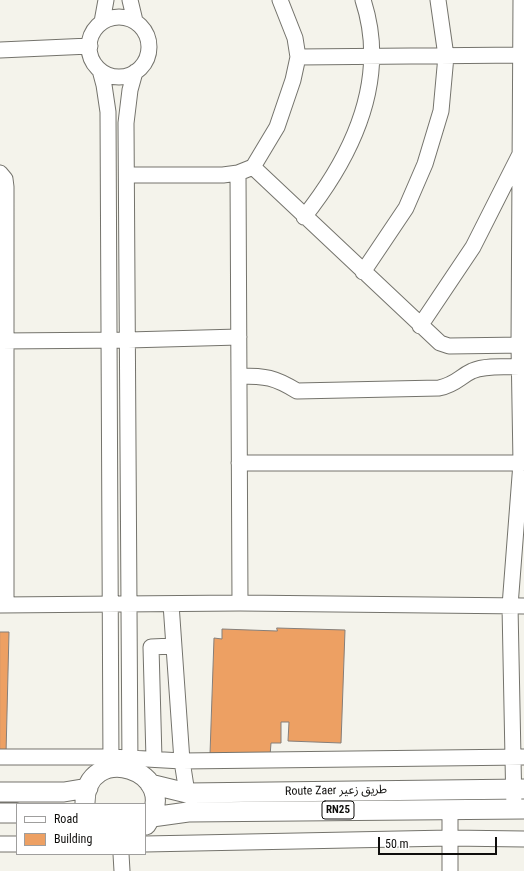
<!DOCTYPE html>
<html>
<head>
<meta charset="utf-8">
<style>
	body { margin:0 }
	#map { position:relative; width:524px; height:871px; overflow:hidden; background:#f4f3eb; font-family:"Roboto Condensed",sans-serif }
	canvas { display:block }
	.legend { position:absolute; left:16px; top:803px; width:130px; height:52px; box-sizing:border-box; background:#fff; border:1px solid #9f9e9d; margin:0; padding:5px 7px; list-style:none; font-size:12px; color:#0e0d0b }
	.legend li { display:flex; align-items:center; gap:8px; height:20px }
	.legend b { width:20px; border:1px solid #9f9e9d }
	.scale { position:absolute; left:378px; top:837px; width:119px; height:18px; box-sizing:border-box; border:2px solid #0e0d0b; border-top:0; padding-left:5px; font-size:12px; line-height:14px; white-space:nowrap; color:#0e0d0b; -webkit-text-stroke:3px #fff; paint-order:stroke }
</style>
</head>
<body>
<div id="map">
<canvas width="524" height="871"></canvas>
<ul class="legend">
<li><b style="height:5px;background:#fff"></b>Road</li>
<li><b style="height:11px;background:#eda063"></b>Building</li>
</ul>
<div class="scale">50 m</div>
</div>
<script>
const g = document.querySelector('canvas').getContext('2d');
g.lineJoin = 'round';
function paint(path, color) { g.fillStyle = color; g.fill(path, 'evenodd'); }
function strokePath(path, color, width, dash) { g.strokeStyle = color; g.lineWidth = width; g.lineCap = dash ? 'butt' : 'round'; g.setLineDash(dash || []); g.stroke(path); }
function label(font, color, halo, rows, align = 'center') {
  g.font = font + ' "Roboto Condensed","Noto Sans Arabic",sans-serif'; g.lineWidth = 3; g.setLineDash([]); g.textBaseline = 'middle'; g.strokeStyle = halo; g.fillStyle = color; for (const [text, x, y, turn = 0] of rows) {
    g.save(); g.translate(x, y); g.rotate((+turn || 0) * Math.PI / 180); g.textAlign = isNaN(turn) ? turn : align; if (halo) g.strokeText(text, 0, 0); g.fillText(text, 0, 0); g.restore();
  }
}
const building = new Path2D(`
	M 277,628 L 345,630 L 341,743 L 288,741 L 289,722 L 281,722 L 281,743 L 271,743 L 270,756 L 210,754 L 214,638 L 222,639 L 222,629 L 277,631 Z
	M 0,632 L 9,632 L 6,754 L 0,754 Z`);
paint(building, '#eda063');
strokePath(building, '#857e79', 1);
const minor = new Path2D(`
	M 130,0 L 135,21
	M89 47a30 30 0 1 1 60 0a30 30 0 1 1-60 0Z
	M 102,22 L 106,0
	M 0,50 L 90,46
	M 298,57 L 524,55
	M 100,70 L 104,85 L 108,112 L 111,768
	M 253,167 L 440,343 L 449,346 L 524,345
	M 0,173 L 5,179 L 6,187 L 6,605
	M 238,173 L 240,603
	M 127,175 L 223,175 L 238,173 L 253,167 L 277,127 L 293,80 L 298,57 L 295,38 L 280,0
	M 304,217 C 353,155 389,79 363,0
	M 363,272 L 406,208 L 425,164 L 441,111 L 446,56 L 438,0
	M 420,326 L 473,247 L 519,156
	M 0,341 L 128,340 L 239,337
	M 239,376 C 266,376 274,377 297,391 L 439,388 C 457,384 459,377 472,371 C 486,365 505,367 519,367
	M 239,463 L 521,463
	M 171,604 L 182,761 L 187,793
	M 0,605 L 240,603 L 524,606
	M 0,757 L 111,757 L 182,761 L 524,757
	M 154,759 L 151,647 L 173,646
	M 130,768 L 126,123 L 130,90 L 135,72
	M 514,809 L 510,606 L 521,463 L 519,345 L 521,0
	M 450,810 L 450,871
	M 0,844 L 17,844
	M 145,844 L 450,838 L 524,839
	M 121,854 L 122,871`);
const major = new Path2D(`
	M 150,784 L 187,793 L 524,789
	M 0,792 L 64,792 L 88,788
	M 85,804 C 84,739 186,770 146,825
	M 0,813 L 17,813
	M 152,817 L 188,812 L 524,809`);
strokePath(minor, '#74736c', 17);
strokePath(major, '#74736c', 21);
strokePath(minor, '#fff', 15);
strokePath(major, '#fff', 19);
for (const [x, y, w] of [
	[338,810,32]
]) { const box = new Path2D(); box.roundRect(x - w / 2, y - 9, w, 18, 3); g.fillStyle = '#fff'; g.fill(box); strokePath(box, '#0e0d0b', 1); }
label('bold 11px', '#0e0d0b', null, [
	["RN25",338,810]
]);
label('12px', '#0e0d0b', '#fff', [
	["Route Zaer طريق زعير",336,791,-1]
]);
</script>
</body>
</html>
